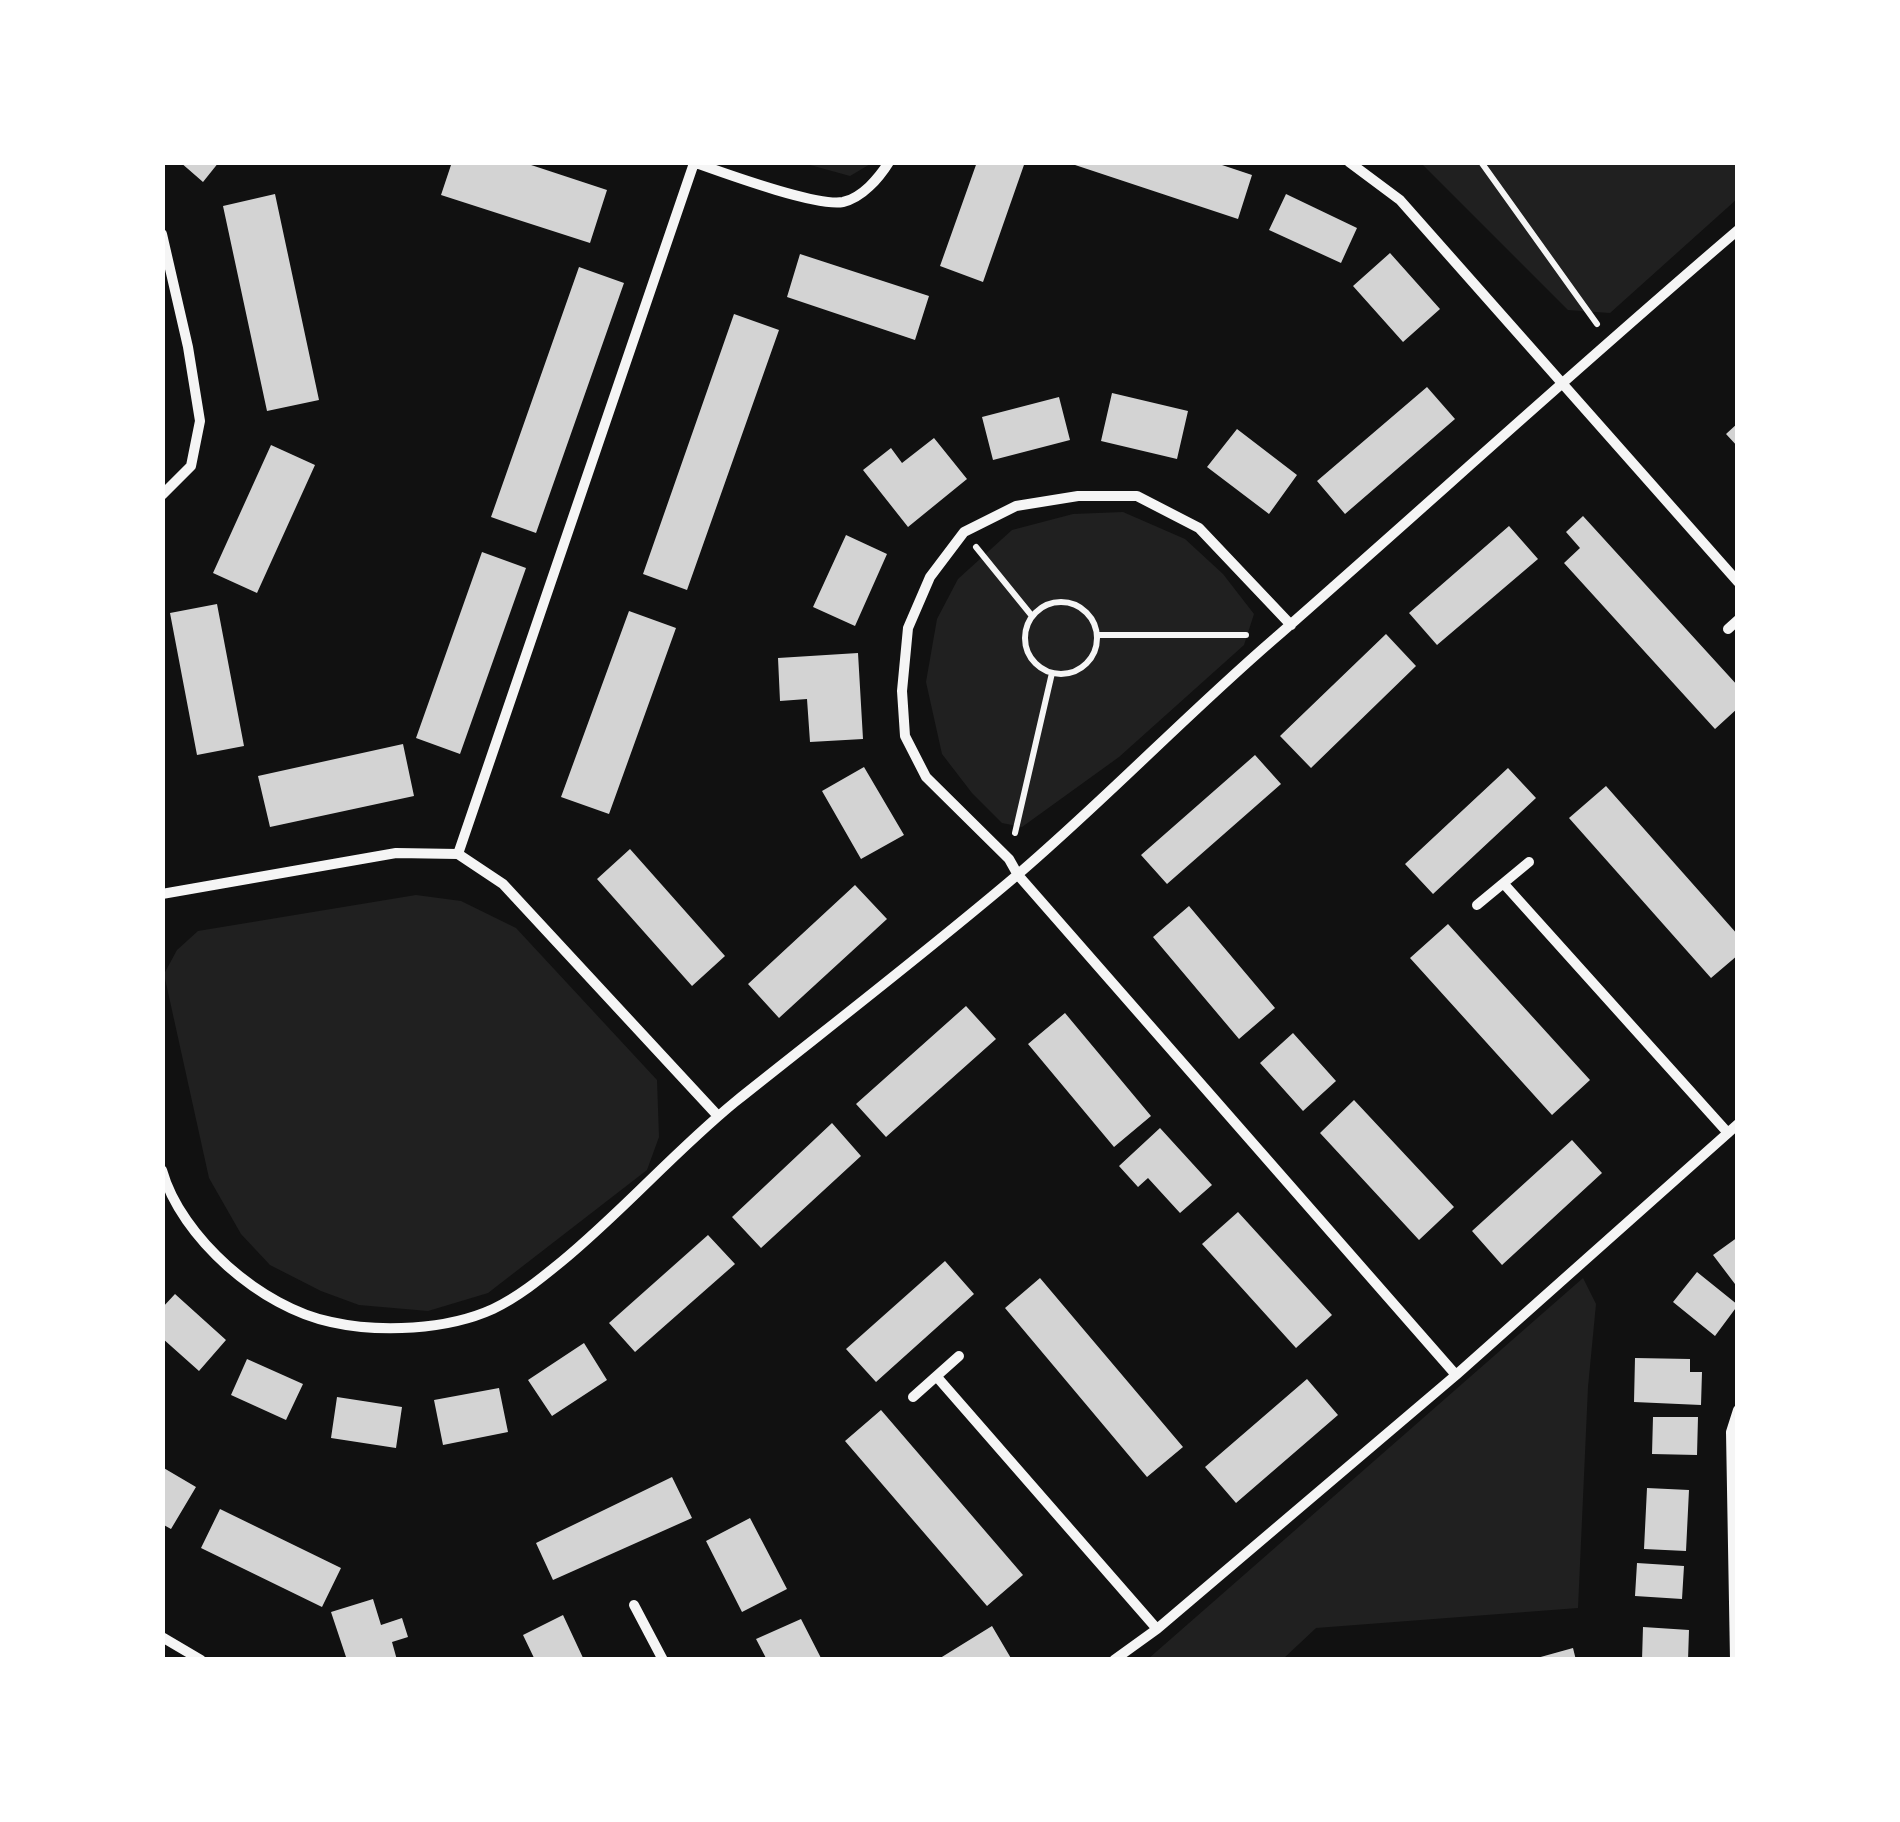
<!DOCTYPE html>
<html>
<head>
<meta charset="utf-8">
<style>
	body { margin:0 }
	#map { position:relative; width:1900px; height:1822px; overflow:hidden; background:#111; font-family:"IBM Plex Sans",sans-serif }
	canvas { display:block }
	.frame { position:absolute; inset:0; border:165px solid #fff; pointer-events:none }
</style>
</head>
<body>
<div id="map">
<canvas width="1900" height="1822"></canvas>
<div class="frame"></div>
</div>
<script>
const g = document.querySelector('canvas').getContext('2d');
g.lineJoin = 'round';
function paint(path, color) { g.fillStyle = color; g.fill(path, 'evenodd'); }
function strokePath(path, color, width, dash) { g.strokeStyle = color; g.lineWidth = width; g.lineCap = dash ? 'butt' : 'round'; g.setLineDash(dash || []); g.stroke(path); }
paint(new Path2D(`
	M 803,163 L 802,163 L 872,163 L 850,176 Z
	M 1421,163 L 1737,163 L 1737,199 L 1610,313 L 1568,310 Z
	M 1123,512 L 1185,539 L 1223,574 L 1254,614 L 1244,645 L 1119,757 L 1022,827 L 1002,823 L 972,793 L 942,754 L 926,682 L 937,619 L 958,579 L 1012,530 L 1073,514 Z
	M 416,895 L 461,901 L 516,928 L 657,1080 L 659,1137 L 647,1170 L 488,1293 L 428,1311 L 359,1305 L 321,1291 L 270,1265 L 241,1234 L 209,1178 L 164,974 L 177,950 L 198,931 Z
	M 1583,1278 L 1596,1304 L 1588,1387 L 1578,1608 L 1316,1628 L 1283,1659 L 1148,1659 Z`), '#202020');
paint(new Path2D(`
	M 180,162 L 219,162 L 203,182 Z
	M 452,162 L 522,162 L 607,190 L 590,243 L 441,195 Z
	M 977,162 L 1025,162 L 983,282 L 940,266 Z
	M 1066,162 L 1213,162 L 1252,175 L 1238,219 Z
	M 275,194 L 319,400 L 267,411 L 223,206 Z
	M 1286,194 L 1357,228 L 1341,263 L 1269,230 Z
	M 1390,253 L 1440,309 L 1403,342 L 1353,286 Z
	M 800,254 L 929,296 L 915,340 L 787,297 Z
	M 579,267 L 624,283 L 536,533 L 491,517 Z
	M 734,314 L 779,330 L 687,590 L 643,574 Z
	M 1427,387 L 1455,419 L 1345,514 L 1317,481 Z
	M 1112,393 L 1188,411 L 1177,459 L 1101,441 Z
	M 1059,397 L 1070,440 L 993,460 L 982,417 Z
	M 1738,423 L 1738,447 L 1726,434 Z
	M 1237,429 L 1297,475 L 1269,514 L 1207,467 Z
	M 934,438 L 967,479 L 908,527 L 863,470 L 891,448 L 902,463 Z
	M 271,445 L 315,465 L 257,593 L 213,573 Z
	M 1583,516 L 1738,686 L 1738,708 L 1715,729 L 1564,563 L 1580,548 L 1566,532 Z
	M 1509,526 L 1538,559 L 1437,645 L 1409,613 Z
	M 846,535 L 887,554 L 855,626 L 813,607 Z
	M 482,552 L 526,568 L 460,754 L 416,738 Z
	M 217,604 L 244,746 L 197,755 L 170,613 Z
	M 629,611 L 676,628 L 609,814 L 561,797 Z
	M 1386,634 L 1416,666 L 1311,768 L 1280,736 Z
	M 858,653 L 863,739 L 810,742 L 807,699 L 780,701 L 778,658 Z
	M 403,744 L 414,796 L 270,827 L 258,776 Z
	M 1255,755 L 1281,784 L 1167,884 L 1141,855 Z
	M 864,767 L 904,835 L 861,859 L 822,791 Z
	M 1508,768 L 1536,798 L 1433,894 L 1405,864 Z
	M 1606,786 L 1738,935 L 1738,955 L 1711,978 L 1569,818 Z
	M 630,849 L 725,956 L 692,986 L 597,879 Z
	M 855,885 L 887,919 L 779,1018 L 748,984 Z
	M 1189,906 L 1275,1008 L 1239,1039 L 1153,937 Z
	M 1448,924 L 1590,1080 L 1552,1115 L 1410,958 Z
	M 966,1006 L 996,1039 L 886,1137 L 856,1104 Z
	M 1065,1013 L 1151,1116 L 1114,1147 L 1028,1044 Z
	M 1293,1033 L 1336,1081 L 1303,1111 L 1260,1063 Z
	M 1354,1100 L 1454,1207 L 1419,1240 L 1320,1133 Z
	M 832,1123 L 861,1156 L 761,1248 L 732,1217 Z
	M 1160,1128 L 1212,1185 L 1180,1213 L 1148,1178 L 1138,1187 L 1119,1166 Z
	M 1572,1140 L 1602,1173 L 1502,1265 L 1472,1231 Z
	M 1238,1212 L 1332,1315 L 1296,1348 L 1202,1244 Z
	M 708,1235 L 735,1264 L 635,1352 L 609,1323 Z
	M 1738,1237 L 1738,1288 L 1713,1255 Z
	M 945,1261 L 974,1294 L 876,1382 L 846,1349 Z
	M 1697,1272 L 1738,1305 L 1715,1336 L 1673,1302 Z
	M 1040,1278 L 1183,1447 L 1147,1477 L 1005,1308 Z
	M 175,1294 L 226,1340 L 199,1371 L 162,1338 L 162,1308 Z
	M 584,1343 L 607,1380 L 552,1416 L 528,1380 Z
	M 1635,1358 L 1690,1359 L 1690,1372 L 1702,1372 L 1701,1405 L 1634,1402 Z
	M 247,1359 L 303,1384 L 286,1420 L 231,1395 Z
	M 1307,1379 L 1338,1415 L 1236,1503 L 1205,1467 Z
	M 499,1388 L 508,1432 L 443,1445 L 434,1400 Z
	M 337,1397 L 402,1407 L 396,1448 L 331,1438 Z
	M 881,1410 L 1023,1575 L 987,1606 L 845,1441 Z
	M 1653,1417 L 1698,1417 L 1697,1455 L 1652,1454 Z
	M 162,1467 L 196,1487 L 171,1529 L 162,1524 Z
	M 672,1477 L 692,1518 L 553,1580 L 536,1543 Z
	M 1647,1488 L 1689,1490 L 1686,1551 L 1644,1549 Z
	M 220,1509 L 341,1568 L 322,1607 L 201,1548 Z
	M 750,1518 L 787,1589 L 742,1612 L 706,1541 Z
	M 1637,1563 L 1684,1566 L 1682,1599 L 1635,1596 Z
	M 373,1599 L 381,1625 L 402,1618 L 408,1637 L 392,1642 L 397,1660 L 347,1660 L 331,1612 Z
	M 563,1615 L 584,1660 L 535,1660 L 523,1635 Z
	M 801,1619 L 822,1660 L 767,1660 L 756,1639 Z
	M 992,1626 L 1012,1660 L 937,1660 Z
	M 1643,1627 L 1689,1630 L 1688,1660 L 1642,1660 Z
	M 1573,1648 L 1576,1660 L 1537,1660 L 1537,1658 Z`), '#d3d3d3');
strokePath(new Path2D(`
	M 1481,162 L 1597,324
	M 976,547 L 1032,616
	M1025 638a36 36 0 1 1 72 0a36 36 0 1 1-72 0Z
	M 1097,635 L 1246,635
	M 1015,833 L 1052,673`), '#f5f5f5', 6);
strokePath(new Path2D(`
	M 693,162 C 724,173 816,207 843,202 C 862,198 879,178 889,162
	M 1349,162 L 1400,200 L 1738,582
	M 162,234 L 188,347 L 200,421 L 191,466 L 162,495
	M 1291,625 L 1199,528 L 1137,496 L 1078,496 L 1016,506 L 964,532 L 930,577 L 908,628 L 902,691 L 905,736 L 926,777 L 1009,859 L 1018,875 L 1456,1375
	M 1728,629 L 1738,620
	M 458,854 L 694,163
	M 1504,884 L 1728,1133
	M 162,894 L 396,853 L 458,854 L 503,884 L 718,1116
	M 1477,905 L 1529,862
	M 162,1170 C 181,1238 262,1308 331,1322 C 380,1333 447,1330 493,1309 C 518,1297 539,1280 561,1262 C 622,1212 674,1152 735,1102 C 829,1027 924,954 1016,876 C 1105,800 1186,715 1274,639 C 1429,503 1581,364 1738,230
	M 937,1377 L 1157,1629
	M 913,1397 L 959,1356
	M 634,1605 L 663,1660
	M 162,1637 L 201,1660
	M 1114,1660 L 1157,1629 L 1456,1375 L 1738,1124
	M 1735,1660 L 1731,1432 L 1738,1410`), '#f5f5f5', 10);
</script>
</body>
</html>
